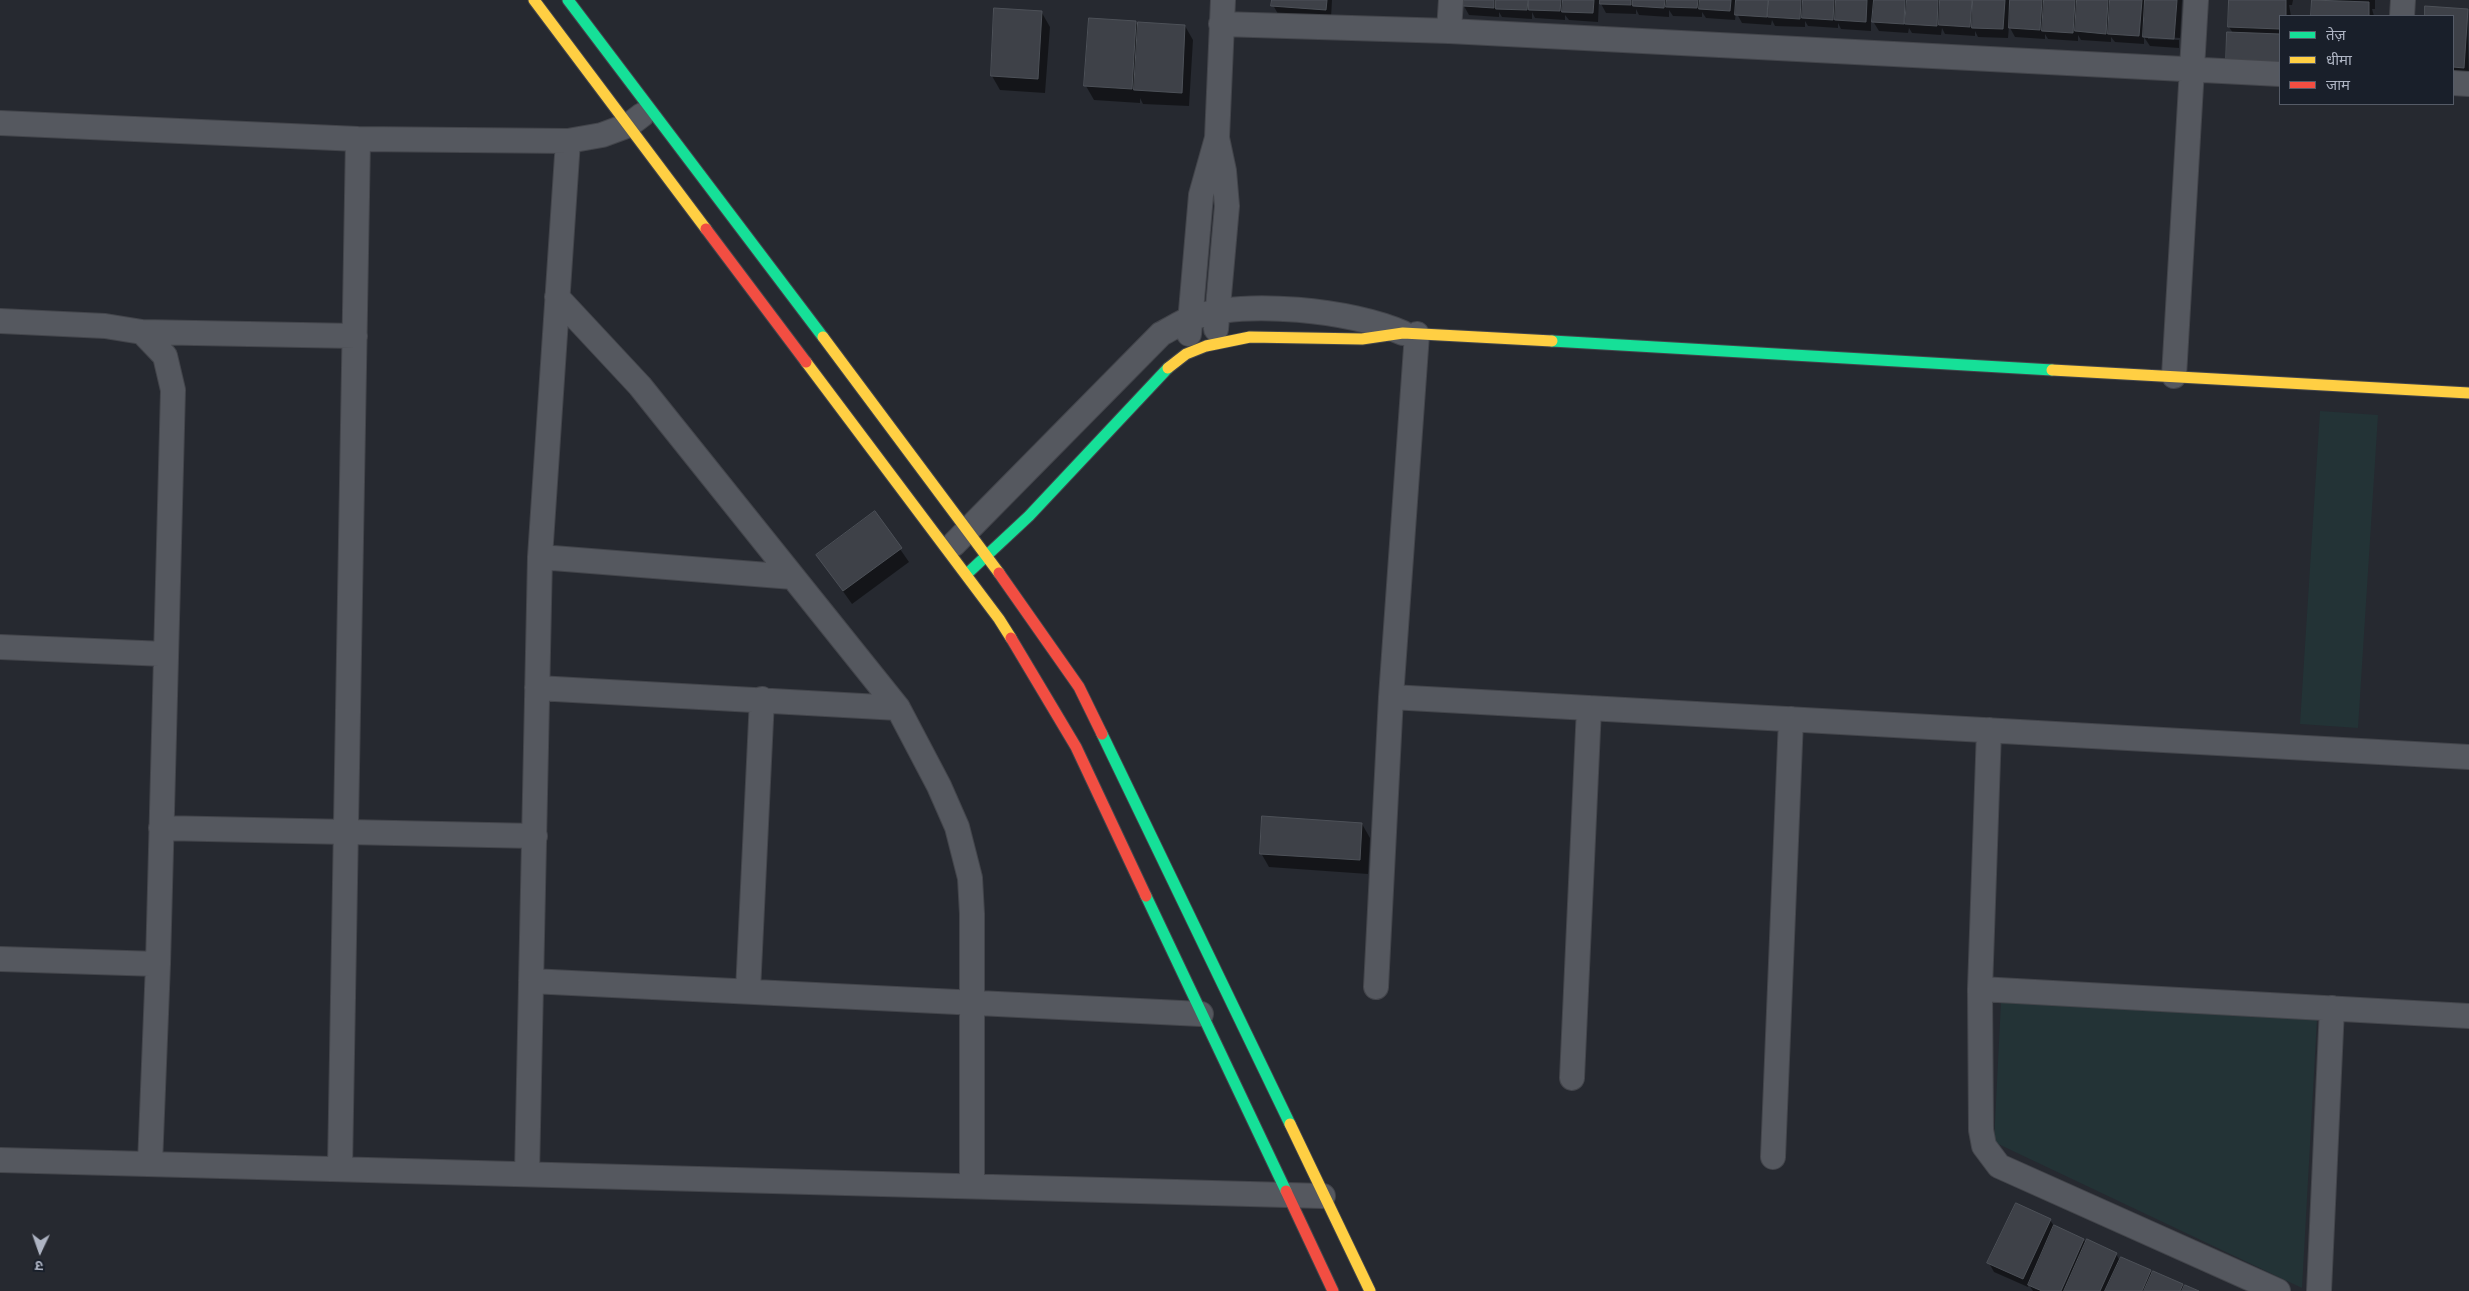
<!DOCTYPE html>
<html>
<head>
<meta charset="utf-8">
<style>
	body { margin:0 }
	#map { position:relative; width:2469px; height:1291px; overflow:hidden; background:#262930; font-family:Jost,"Noto Sans Devanagari",sans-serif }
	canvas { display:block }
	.legend { position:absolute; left:2279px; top:15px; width:175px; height:90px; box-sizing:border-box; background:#191f2a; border:1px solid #555b67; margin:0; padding:6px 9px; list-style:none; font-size:15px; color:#aeb4c3 }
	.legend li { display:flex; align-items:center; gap:10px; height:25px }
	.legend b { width:25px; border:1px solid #555b67 }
	.north { position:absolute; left:15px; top:1226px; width:50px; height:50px; -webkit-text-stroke:4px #191f2a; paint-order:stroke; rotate:183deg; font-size:14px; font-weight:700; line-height:20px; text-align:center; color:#aeb4c3 }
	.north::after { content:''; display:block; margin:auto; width:18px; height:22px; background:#aeb4c3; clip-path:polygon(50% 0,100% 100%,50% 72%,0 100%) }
</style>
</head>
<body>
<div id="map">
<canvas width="2469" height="1291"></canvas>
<ul class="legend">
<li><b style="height:6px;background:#16e098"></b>तेज़</li>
<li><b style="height:6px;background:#ffcf43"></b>धीमा</li>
<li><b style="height:6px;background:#f24e42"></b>जाम</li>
</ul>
<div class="north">उ</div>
</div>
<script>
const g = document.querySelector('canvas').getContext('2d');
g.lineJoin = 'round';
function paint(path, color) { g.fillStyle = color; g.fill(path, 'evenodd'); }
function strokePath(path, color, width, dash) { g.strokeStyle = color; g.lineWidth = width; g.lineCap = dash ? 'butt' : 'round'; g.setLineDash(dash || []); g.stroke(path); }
paint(new Path2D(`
	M 2320,411 L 2378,415 L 2358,728 L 2300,724 Z
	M 2001,1002 L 2317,1019 L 2302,1288 L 1994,1142 Z`), '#233336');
paint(new Path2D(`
	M 1273,0 L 1332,0 L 1331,18 L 1278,14 L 1273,5 Z
	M 1464,0 L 2182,0 L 2180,38 L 2148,36 L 2148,39 L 2179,40 L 2179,48 L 2150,46 L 2144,37 L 2144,44 L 2115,42 L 2111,37 L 2111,42 L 2081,40 L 2078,35 L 2078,41 L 2048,39 L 2045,34 L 2045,39 L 2015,37 L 2009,26 L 2008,38 L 1978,37 L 1975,31 L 1975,36 L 1945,34 L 1942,28 L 1941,35 L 1912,33 L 1909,28 L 1908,33 L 1879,31 L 1871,18 L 1871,31 L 1841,29 L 1838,23 L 1838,28 L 1808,26 L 1805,21 L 1805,27 L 1775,26 L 1772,20 L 1771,25 L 1742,23 L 1736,12 L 1735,20 L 1706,18 L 1702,12 L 1702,17 L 1673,16 L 1669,10 L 1669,17 L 1639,15 L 1636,9 L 1636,14 L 1606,13 L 1599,0 L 1598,22 L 1569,20 L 1565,15 L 1565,20 L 1535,18 L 1532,12 L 1532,19 L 1502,17 L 1499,12 L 1499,17 L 1469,15 L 1464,6 Z
	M 2230,0 L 2293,0 L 2292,5 L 2289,5 L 2291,16 L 2280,16 L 2280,75 L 2233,33 L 2229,27 Z
	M 2375,0 L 2375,9 L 2372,9 L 2374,16 L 2312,16 L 2313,1 L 2315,0 Z
	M 2427,7 L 2467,10 L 2469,77 L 2453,76 L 2453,16 L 2426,16 Z
	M 1042,13 L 1050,27 L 1045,93 L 1000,90 L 992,76 Z
	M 1135,22 L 1139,28 L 1185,26 L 1193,40 L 1189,106 L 1143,104 L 1140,98 L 1140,103 L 1094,100 L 1086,86 Z
	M 875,513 L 909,562 L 852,604 L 817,555 Z
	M 1362,824 L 1370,838 L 1368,874 L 1269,867 L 1261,853 Z
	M 2050,1220 L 2054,1226 L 2084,1240 L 2086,1244 L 2116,1254 L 2120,1261 L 2150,1271 L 2152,1275 L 2182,1285 L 2185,1289 L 2196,1291 L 2033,1291 L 2029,1285 L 2028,1287 L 1994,1272 L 1989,1263 Z`), '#0007');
const building = new Path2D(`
	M 1272,0 L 1327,0 L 1326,10 L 1271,6 Z
	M 1463,0 L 1494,0 L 1494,8 L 1463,6 Z
	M 1496,0 L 1528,0 L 1527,10 L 1496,9 Z
	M 1529,0 L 1561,0 L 1560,11 L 1529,10 Z
	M 1563,0 L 1594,0 L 1593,13 L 1562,12 Z
	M 1600,0 L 1631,0 L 1631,5 L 1600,4 Z
	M 1633,0 L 1665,0 L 1664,8 L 1633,6 Z
	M 1667,0 L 1698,0 L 1697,8 L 1666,7 Z
	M 1700,0 L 1731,0 L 1730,11 L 1699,9 Z
	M 1736,0 L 1768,0 L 1767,17 L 1735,15 Z
	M 1769,0 L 1801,0 L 1800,19 L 1768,17 Z
	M 1803,0 L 1834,0 L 1833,20 L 1802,18 Z
	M 1836,0 L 1867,0 L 1866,22 L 1835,20 Z
	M 1874,0 L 1905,0 L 1904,24 L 1872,22 Z
	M 1907,0 L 1938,0 L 1937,26 L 1905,24 Z
	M 1940,0 L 1972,0 L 1970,27 L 1939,25 Z
	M 1973,0 L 2005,0 L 2003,29 L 1972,28 Z
	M 2010,0 L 2042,0 L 2040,30 L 2009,28 Z
	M 2044,0 L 2075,0 L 2073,33 L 2042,31 Z
	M 2077,0 L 2108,0 L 2106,34 L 2075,31 Z
	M 2110,0 L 2142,0 L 2139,36 L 2108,34 Z
	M 2145,0 L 2177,0 L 2174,39 L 2143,37 Z
	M 2229,0 L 2286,0 L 2286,16 L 2280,16 L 2280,29 L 2228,27 Z
	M 2312,0 L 2369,2 L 2369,16 L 2311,16 Z
	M 2425,6 L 2468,9 L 2464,68 L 2453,67 L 2453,16 L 2425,16 Z
	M 994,8 L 1042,11 L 1038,79 L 991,76 Z
	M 1089,18 L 1136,21 L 1132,89 L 1084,86 Z
	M 1138,22 L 1185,25 L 1182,93 L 1134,90 Z
	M 2227,32 L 2280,34 L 2280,66 L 2226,64 Z
	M 875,511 L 902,548 L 843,591 L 816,555 Z
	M 1262,816 L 1362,823 L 1360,860 L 1260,854 Z
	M 2016,1203 L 2051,1219 L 2023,1279 L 1987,1263 Z
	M 2054,1225 L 2084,1239 L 2061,1291 L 2042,1291 L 2028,1285 Z
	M 2087,1239 L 2117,1253 L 2100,1291 L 2064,1291 Z
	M 2121,1257 L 2151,1270 L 2142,1291 L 2105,1291 Z
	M 2153,1271 L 2183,1284 L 2180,1291 L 2144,1291 Z
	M 2185,1285 L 2199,1291 L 2182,1291 Z`);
paint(building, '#3e4148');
strokePath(building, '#4d5158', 1);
const street = new Path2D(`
	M 2402,16 L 2403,0
	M 1221,24 L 1449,31 L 2280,74
	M 1449,31 L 1451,0
	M 2453,83 L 2469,84
	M 0,123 L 358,139 L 568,141 L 602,135 L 629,125 L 642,115
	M 557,297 L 640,386 L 898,708 L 939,786 L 957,827 L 970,878 L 972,914 L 972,1186
	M 0,321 L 105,326 L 142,332 L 165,356 L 173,390 L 158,964 L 150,1164
	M 1216,329 L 1227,206 L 1224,171 L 1217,138 L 1223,0
	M 142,332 L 355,336
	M 1189,334 L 1201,195 L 1217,138
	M 2174,376 L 2196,0
	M 954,544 L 1161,334 C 1171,329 1181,322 1192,318 C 1245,299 1351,310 1403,333
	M 540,557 L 793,577
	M 0,647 L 165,654
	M 537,688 L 898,708
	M 1391,697 L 2469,757
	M 1989,730 L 1980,989 L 1981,1130 L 1984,1146 L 1999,1166 L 2278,1291
	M 161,828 L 535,836
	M 0,959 L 158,964
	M 531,981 L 1201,1014
	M 1376,987 L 1391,697 L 1417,334
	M 1980,989 L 2469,1016
	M 748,991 L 762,699
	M 1572,1078 L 1589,708
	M 1773,1157 L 1791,719
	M 0,1160 L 1323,1196
	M 340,1169 L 358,139
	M 527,1174 L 540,557 L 568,141
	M 2319,1291 L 2332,1008`);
const fast = new Path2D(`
	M 568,0 L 823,337
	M 1552,341 L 2052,370
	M 969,572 L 1029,516 L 1168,368
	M 1102,734 L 1290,1124
	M 1146,896 L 1286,1191`);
const slow = new Path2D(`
	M 534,0 L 706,229
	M 823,337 L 999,573
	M 806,362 L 999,619 L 1011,638
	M 1168,368 L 1186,354 L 1206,346 L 1250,337 L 1362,339 L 1403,333 L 1552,341
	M 2052,370 L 2469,393
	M 1290,1124 L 1370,1291`);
const jam = new Path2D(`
	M 706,229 L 806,362
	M 999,573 L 1079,687 L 1102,734
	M 1011,638 L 1076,747 L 1146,896
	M 1286,1191 L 1333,1291`);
strokePath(street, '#43454b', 26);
strokePath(fast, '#43454b', 13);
strokePath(slow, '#43454b', 13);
strokePath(jam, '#43454b', 13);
strokePath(street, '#55585f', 24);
strokePath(fast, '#16e098', 11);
strokePath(slow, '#ffcf43', 11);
strokePath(jam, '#f24e42', 11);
</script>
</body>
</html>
